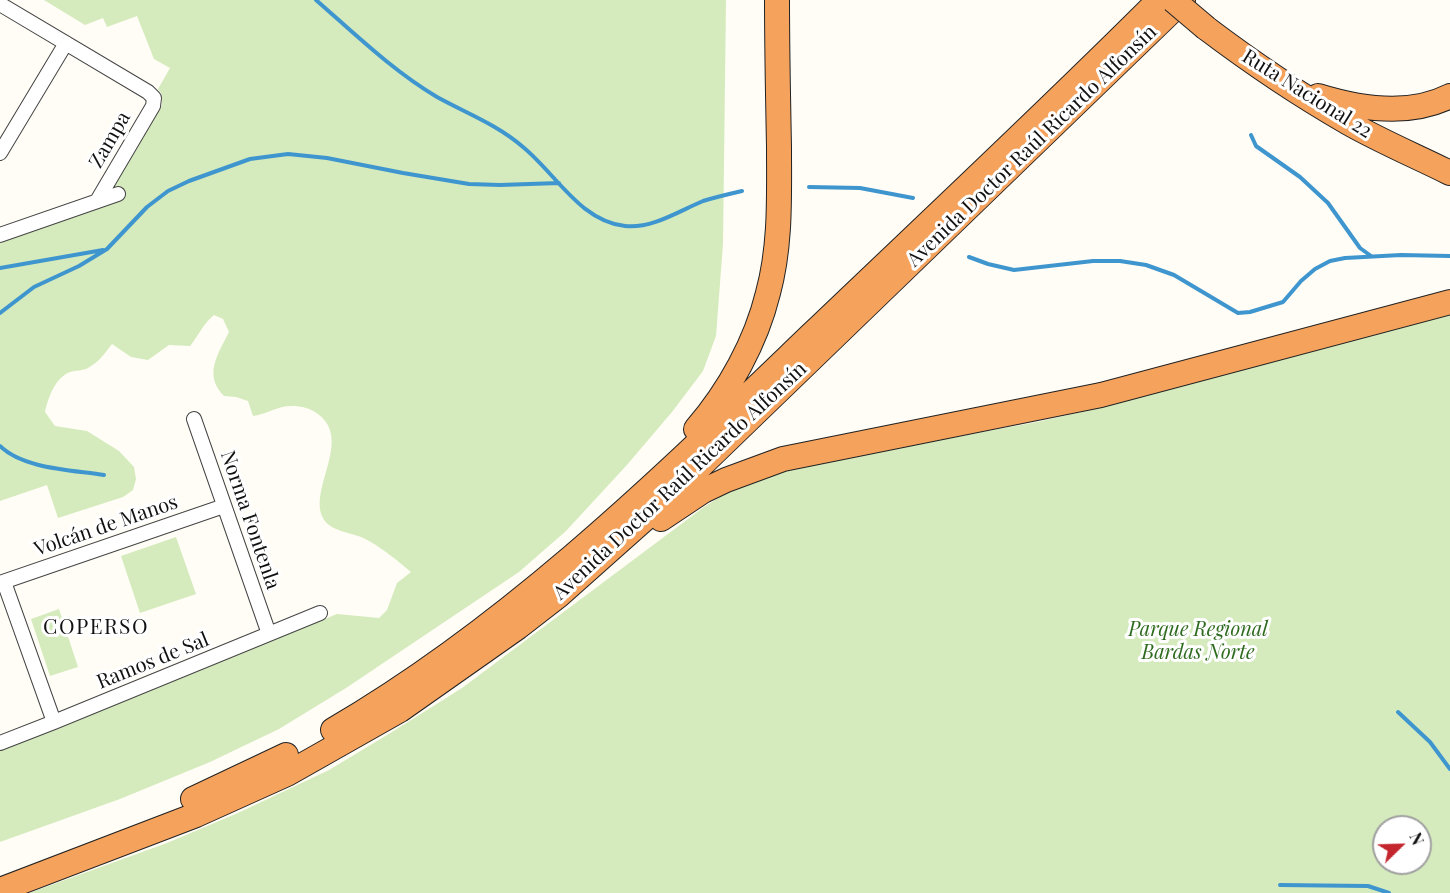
<!DOCTYPE html>
<html>
<head>
<meta charset="utf-8">
<style>
	body { margin:0 }
	#map { position:relative; width:1450px; height:893px; overflow:hidden; background:#fffdf5; font-family:"Playfair Display",serif }
	canvas { display:block }
	.north { position:absolute; left:1372px; top:815px; width:60px; height:60px; box-sizing:border-box; background:#fff; border:2px solid #a0a0a0; border-radius:50%; rotate:67deg; font-size:16px; font-weight:700; line-height:24px; text-align:center; color:#111 }
	.north::after { content:''; display:block; margin:auto; width:21px; height:27px; background:#c4262e; clip-path:polygon(50% 0,100% 100%,50% 72%,0 100%) }
</style>
</head>
<body>
<div id="map">
<canvas width="1450" height="893"></canvas>
<div class="north">N</div>
</div>
<script>
const g = document.querySelector('canvas').getContext('2d');
g.lineJoin = 'round';
function paint(path, color) { g.fillStyle = color; g.fill(path, 'evenodd'); }
function strokePath(path, color, width, dash) { g.strokeStyle = color; g.lineWidth = width; g.lineCap = dash ? 'butt' : 'round'; g.setLineDash(dash || []); g.stroke(path); }
function label(font, color, halo, rows, align = 'center') {
  g.font = font + ' "Playfair Display",serif'; g.lineWidth = 6; g.setLineDash([]); g.textBaseline = 'middle'; g.strokeStyle = halo; g.fillStyle = color; for (const [text, x, y, turn = 0] of rows) {
    g.save(); g.translate(x, y); g.rotate((+turn || 0) * Math.PI / 180); g.textAlign = isNaN(turn) ? turn : align; if (halo) g.strokeText(text, 0, 0); g.fillText(text, 0, 0); g.restore();
  }
}
paint(new Path2D(`
	M 44,0 L 726,0 L 723,244 L 716,336 L 703,371 L 672,412 L 626,466 L 566,531 L 519,572 L 346,688 L 279,729 L 210,762 L 120,799 L 0,842 L 0,750 L 57,729 L 337,614 L 379,618 L 387,610 L 397,583 L 411,572 C 398,561 374,541 358,536 C 347,532 329,530 323,518 C 308,489 353,440 318,414 C 310,408 301,406 292,406 C 276,406 268,414 253,416 L 248,401 L 236,397 L 224,396 C 203,375 218,354 229,332 L 223,319 L 214,315 C 203,324 199,335 190,346 L 169,345 L 148,360 L 131,357 L 112,344 C 105,353 99,362 88,368 C 83,371 76,370 70,372 C 55,378 48,398 45,412 L 55,426 L 87,431 L 119,451 L 134,467 L 136,479 L 133,490 L 123,497 L 58,518 L 47,485 L 0,501 L 0,243 L 122,200 L 118,186 L 113,188 L 162,105 L 162,95 L 158,89 L 170,68 L 154,59 L 137,16 L 107,27 L 103,18 L 85,25 Z
	M 1450,314 L 1450,893 L 29,893 L 167,843 L 238,813 L 329,770 L 392,732 L 462,688 L 704,507 L 728,492 L 781,471 L 809,464 L 1037,422 L 1099,408 L 1408,323 ZM 1384,827 L 1420,827 L 1420,863 L 1384,863 Z
	M 176,537 L 196,594 L 140,613 L 121,556 Z
	M 59,609 L 78,667 L 50,676 L 31,619 Z`), '#d5ebbd');
strokePath(new Path2D(`
	M 316,0 C 355,34 393,71 437,97 C 466,113 498,125 523,147 C 556,174 580,221 625,226 C 652,229 679,211 703,201 C 716,197 729,194 742,191
	M 1251,135 L 1256,146 L 1300,177 L 1328,203 L 1360,248 L 1371,256
	M 809,187 L 860,188 L 913,198
	M 969,257 L 988,264 L 1014,270 L 1093,261 L 1120,261 L 1146,265 L 1174,275 L 1238,313 L 1250,312 L 1283,302 L 1301,281 L 1315,269 L 1330,261 L 1345,258 L 1401,255 L 1450,256
	M 0,268 L 103,250
	M 0,313 L 34,287 L 79,266 L 107,249 L 147,207 L 168,191 L 189,181 L 250,159 L 288,154 L 327,158 L 403,173 L 469,184 L 500,185 L 559,183
	M 0,446 C 23,469 73,470 104,475
	M 1398,712 L 1430,742 L 1450,769
	M 1280,885 L 1368,886 L 1389,893`), '#3f96cf', 4);
const street = new Path2D(`
	M 0,4 L 148,92 L 154,98 L 153,106 L 97,201
	M 0,153 L 66,43
	M 0,235 L 118,194
	M 194,419 L 269,634
	M 4,582 L 54,722
	M 0,583 L 224,506
	M 0,743 L 54,722 L 320,613`);
const highway = new Path2D(`
	M 1206,28 C 1251,62 1298,94 1347,122 C 1380,141 1416,156 1450,173
	M 1318,96 C 1360,109 1409,117 1450,96
	M 696,429 C 729,391 756,342 768,293 C 781,245 779,196 779,147 C 778,98 777,49 777,0
	M 661,519 L 703,491 L 726,480 L 783,459 L 1101,395 L 1450,302
	M 333,730 C 513,625 661,479 811,335 C 927,224 1045,114 1159,0
	M 193,799 L 286,755
	M 0,890 L 196,815 L 287,774 L 400,710 L 518,627 L 558,596 L 658,507 L 1183,0`);
strokePath(street, '#444', 16);
strokePath(highway, '#222', 26);
strokePath(street, '#fff', 14);
strokePath(highway, '#f5a25d', 24);
const highwayBridge = new Path2D(`
	M 1173,0 L 1206,28`);
strokePath(highwayBridge, '#222', 26, []);
strokePath(highwayBridge, '#f5a25d', 24);
label('20px', '#111', '#fff', [
	["Ruta Nacional 22",1307,94,32],
	["Zampa",110,140,-60],
	["Avenida Doctor Raúl Ricardo Alfonsín",1032,146,-44],
	["Avenida Doctor Raúl Ricardo Alfonsín",680,481,-43],
	["Norma Fontenla",250,520,71],
	["Volcán de Manos",106,526,-19],
	["Ramos de Sal",153,661,-22]
]);
label('italic 20px', '#2f6b1f', '#fff', [
	["Parque Regional",1198,630],
	["Bardas Norte",1198,653]
]);
g.letterSpacing = '1.5px';
label('21px', '#111', '#fff', [
	["COPERSO",96,627]
]);
g.letterSpacing = '0px';
</script>
</body>
</html>
